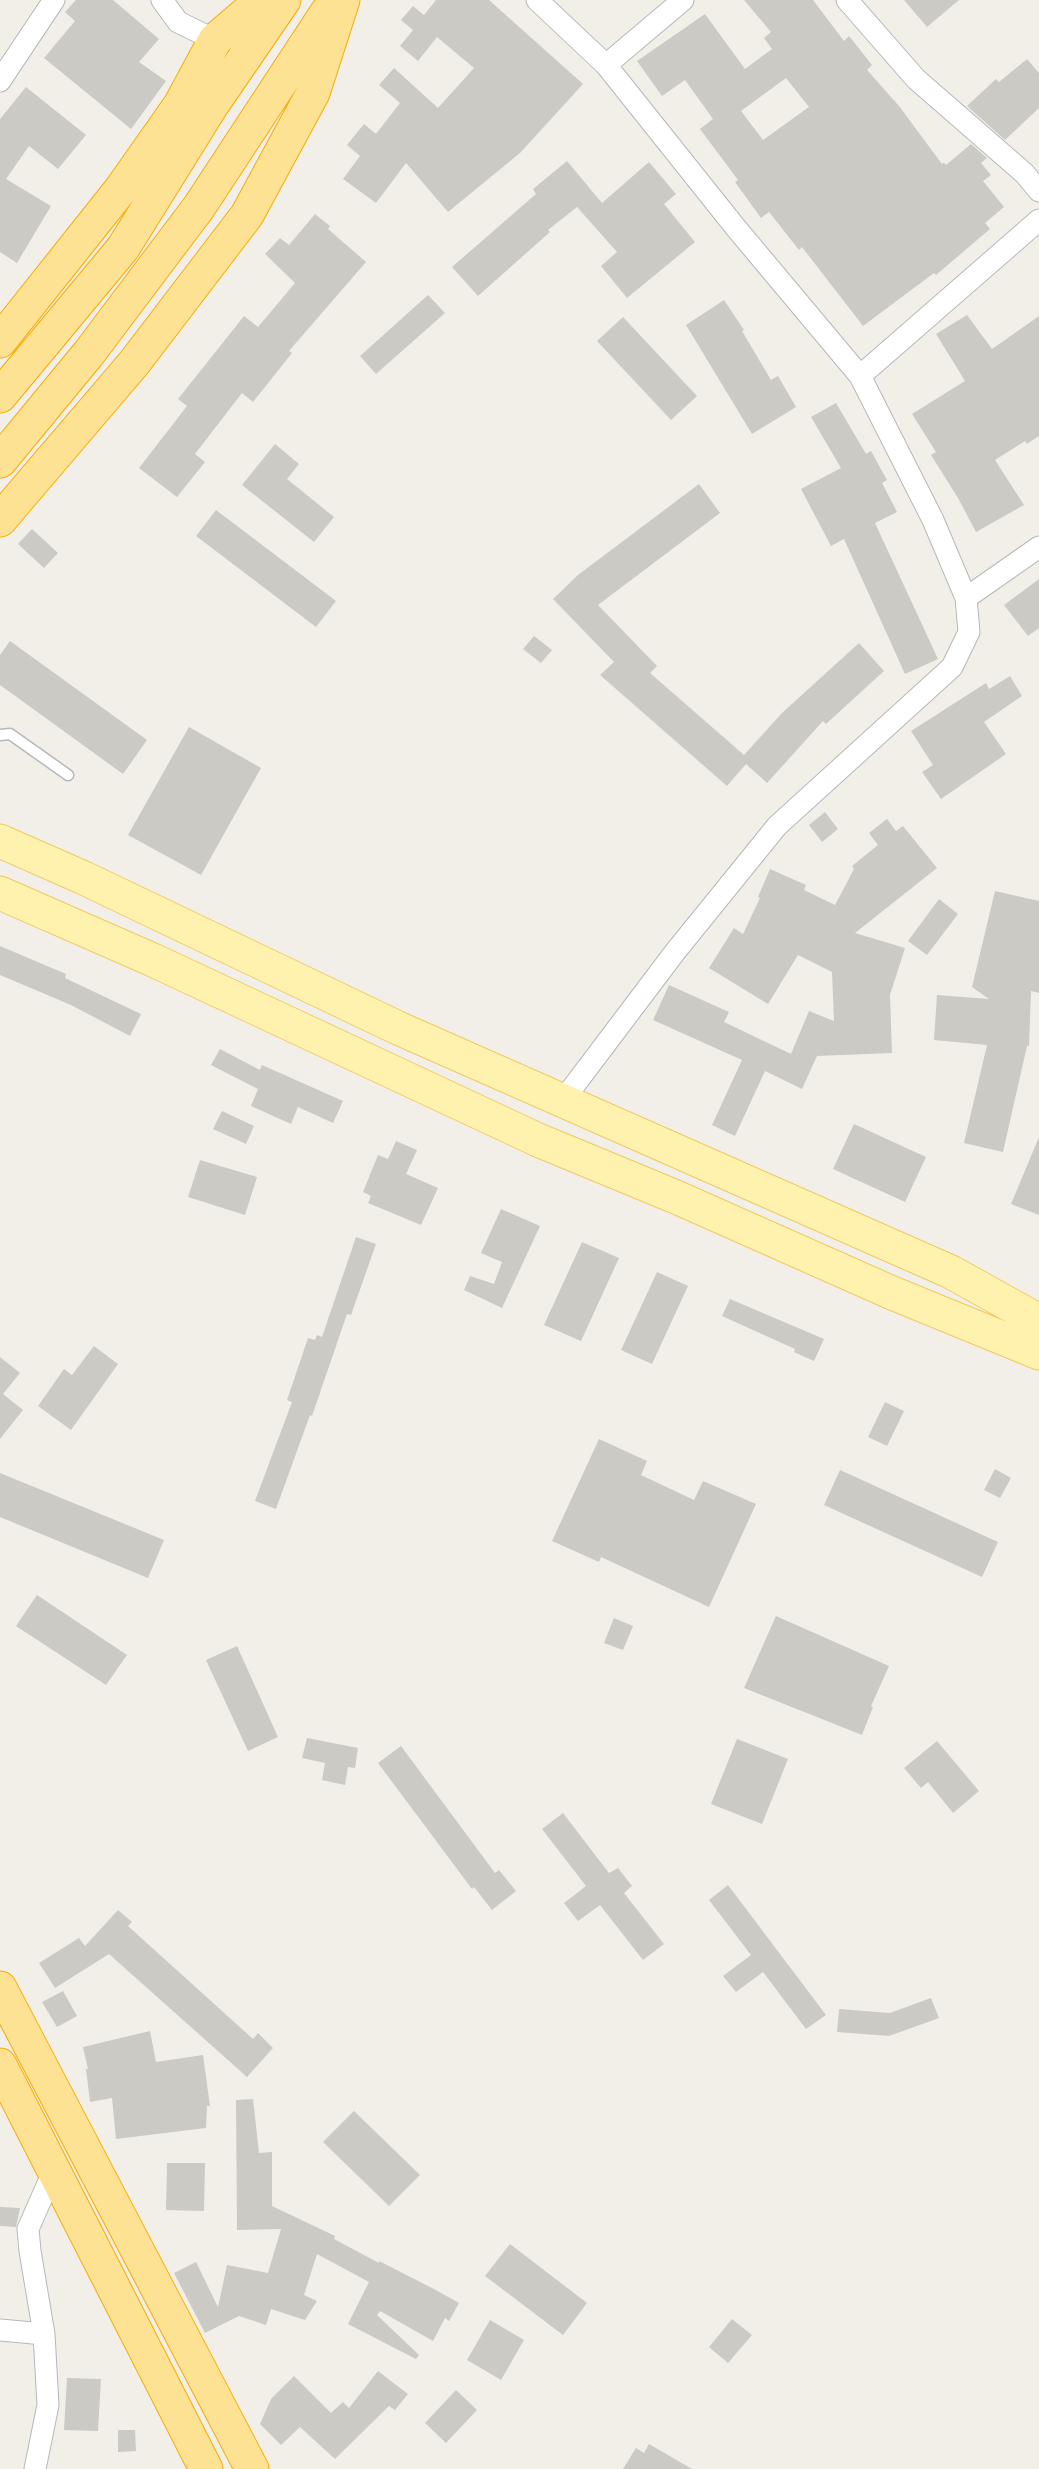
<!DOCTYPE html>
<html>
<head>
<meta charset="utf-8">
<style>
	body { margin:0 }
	canvas { display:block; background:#f1efe8 }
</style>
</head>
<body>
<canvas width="1039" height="2469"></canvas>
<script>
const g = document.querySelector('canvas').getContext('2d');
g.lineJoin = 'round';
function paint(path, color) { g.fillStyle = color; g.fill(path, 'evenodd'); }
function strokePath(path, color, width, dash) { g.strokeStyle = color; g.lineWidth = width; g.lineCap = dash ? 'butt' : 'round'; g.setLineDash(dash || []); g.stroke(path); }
paint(new Path2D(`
	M 76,0 L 113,0 L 159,39 L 139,62 L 166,81 L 131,129 L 44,58 L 75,21 L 65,12 Z
	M 436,0 L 489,0 L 583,84 L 520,153 L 448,212 L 406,163 L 376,203 L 343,179 L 360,156 L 347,145 L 364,124 L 376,134 L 400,103 L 379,85 L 394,68 L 438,108 L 474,68 L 437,37 L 418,61 L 400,46 L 413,30 L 401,20 L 413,6 L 424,15 Z
	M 744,0 L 813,0 L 844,41 L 849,36 L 872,65 L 867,70 L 899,106 L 942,164 L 944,163 L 946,165 L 971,144 L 987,158 L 981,163 L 991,175 L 983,181 L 1004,207 L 985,223 L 990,229 L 936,275 L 934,273 L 863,326 L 802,247 L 799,250 L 769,212 L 761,218 L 735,182 L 738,180 L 700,129 L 713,119 L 685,80 L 662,96 L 637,61 L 705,14 L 745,69 L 772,49 L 764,38 L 771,32 ZM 786,78 L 809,107 L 763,140 L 741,111 Z
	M 904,0 L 959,0 L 927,27 Z
	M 1027,59 L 1039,73 L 1039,108 L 1005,140 L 967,106 L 996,79 L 999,82 Z
	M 26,87 L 86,135 L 58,169 L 29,146 L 6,179 L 51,206 L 17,263 L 0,252 L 0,119 Z
	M 567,161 L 602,203 L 649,162 L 676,194 L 664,204 L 695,242 L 627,298 L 601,266 L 617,252 L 577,207 L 548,230 L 550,232 L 478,296 L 452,267 L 536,194 L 533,189 Z
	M 315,214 L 330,226 L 328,229 L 366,262 L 289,351 L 292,353 L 253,402 L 242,393 L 195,454 L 205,462 L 177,497 L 139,468 L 187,406 L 178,399 L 244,316 L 258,327 L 295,283 L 265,254 L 280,238 L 289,245 Z
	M 428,295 L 445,313 L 376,374 L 360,356 Z
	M 724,300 L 744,330 L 742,331 L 771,380 L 778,376 L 796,407 L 752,434 L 686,325 Z
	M 967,315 L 992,349 L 1039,316 L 1039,436 L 1027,444 L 1025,441 L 995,460 L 1024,505 L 976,532 L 958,498 L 931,455 L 936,452 L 912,414 L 965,381 L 936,334 Z
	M 623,317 L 697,396 L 671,420 L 597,341 Z
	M 836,403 L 866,454 L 871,451 L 887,480 L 882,483 L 897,512 L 875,523 L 938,659 L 905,674 L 844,539 L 831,546 L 801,489 L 841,468 L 811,417 Z
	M 275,444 L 299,464 L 287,479 L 334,517 L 314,542 L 242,485 Z
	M 699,484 L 720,513 L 598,605 L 657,666 L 650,673 L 744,755 L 782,713 L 859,643 L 884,671 L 826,724 L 823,721 L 767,783 L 746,764 L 727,786 L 600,675 L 614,662 L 553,599 L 578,575 Z
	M 216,510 L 336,601 L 316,627 L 196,536 Z
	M 32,529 L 58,553 L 44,568 L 18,544 Z
	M 1039,579 L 1039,628 L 1028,636 L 1004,605 Z
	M 534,636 L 552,650 L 541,663 L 523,649 Z
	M 10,641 L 147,740 L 123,774 L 0,685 L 0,655 Z
	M 1010,676 L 1022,696 L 984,722 L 1006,754 L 941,799 L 922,772 L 933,765 L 911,731 L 986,683 L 989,689 Z
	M 189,727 L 261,768 L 201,875 L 128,835 Z
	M 825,812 L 838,829 L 822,842 L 809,825 Z
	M 887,819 L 896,831 L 903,826 L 937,868 L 855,933 L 905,948 L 890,995 L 892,1053 L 817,1056 L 802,1089 L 765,1071 L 735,1136 L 712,1125 L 742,1060 L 653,1020 L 669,985 L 729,1012 L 724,1022 L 791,1054 L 809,1011 L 834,1021 L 832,972 L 798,955 L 768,1004 L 709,968 L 734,928 L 743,934 L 760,898 L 758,897 L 770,869 L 806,885 L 804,890 L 835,905 L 854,869 L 852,866 L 878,845 L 869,833 Z
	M 995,891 L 1039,901 L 1039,993 L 1031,991 L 1029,1046 L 1027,1046 L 1003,1152 L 964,1143 L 987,1045 L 934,1040 L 937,995 L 989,999 L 972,987 Z
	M 939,899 L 958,914 L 927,955 L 908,941 Z
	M 0,946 L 66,974 L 65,978 L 141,1014 L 130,1036 L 71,1005 L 0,975 Z
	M 220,1049 L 260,1070 L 262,1065 L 343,1101 L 333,1123 L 298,1107 L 291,1124 L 251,1106 L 258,1089 L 211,1065 Z
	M 222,1111 L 254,1126 L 246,1144 L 213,1129 Z
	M 854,1124 L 926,1157 L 905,1202 L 833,1169 Z
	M 1039,1137 L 1039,1215 L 1011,1204 Z
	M 396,1141 L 417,1150 L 406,1174 L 438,1188 L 421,1225 L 368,1203 L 371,1196 L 363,1192 L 378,1155 L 388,1159 Z
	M 200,1160 L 257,1177 L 245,1215 L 188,1197 Z
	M 501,1209 L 540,1226 L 502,1308 L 464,1290 L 470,1276 L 494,1284 L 502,1262 L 481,1253 Z
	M 356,1237 L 376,1244 L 351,1315 L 347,1314 L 312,1416 L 310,1415 L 276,1509 L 255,1501 L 292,1402 L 287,1400 L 308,1338 L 315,1340 L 317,1335 L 322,1337 Z
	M 582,1242 L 619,1258 L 581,1341 L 544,1325 Z
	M 657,1272 L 688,1286 L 652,1364 L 621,1350 Z
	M 730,1299 L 824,1339 L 814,1361 L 794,1352 L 795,1349 L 722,1316 Z
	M 94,1346 L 118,1364 L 71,1430 L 38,1406 L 64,1369 L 72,1375 Z
	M 0,1357 L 20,1373 L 3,1394 L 23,1410 L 0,1439 Z
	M 885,1402 L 904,1411 L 887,1446 L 868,1437 Z
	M 599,1439 L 647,1461 L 641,1475 L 694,1500 L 703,1481 L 756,1504 L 709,1607 L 601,1557 L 599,1562 L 552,1541 Z
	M 995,1469 L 1011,1478 L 1000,1498 L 984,1490 Z
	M 840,1470 L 998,1542 L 982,1577 L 824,1505 Z
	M 0,1473 L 164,1540 L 148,1578 L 0,1517 Z
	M 37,1595 L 127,1655 L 106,1685 L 16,1626 Z
	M 776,1616 L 889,1666 L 871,1706 L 873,1707 L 862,1735 L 744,1688 Z
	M 614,1618 L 633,1626 L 623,1650 L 604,1643 Z
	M 237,1646 L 278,1737 L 248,1751 L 206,1660 Z
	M 307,1738 L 358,1748 L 355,1768 L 348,1767 L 345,1785 L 322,1780 L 325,1763 L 302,1758 Z
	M 737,1739 L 788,1759 L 762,1824 L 711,1804 Z
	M 937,1741 L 979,1791 L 953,1813 L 928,1782 L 921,1788 L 904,1768 Z
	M 401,1746 L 495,1873 L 499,1870 L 516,1891 L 492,1910 L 474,1887 L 472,1889 L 378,1763 Z
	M 563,1813 L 609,1873 L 618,1868 L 632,1886 L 624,1893 L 664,1944 L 643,1960 L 600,1905 L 578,1921 L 564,1903 L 586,1886 L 542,1829 Z
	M 728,1885 L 826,2015 L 806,2029 L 763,1972 L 736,1992 L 723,1976 L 751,1955 L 709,1900 Z
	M 118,1910 L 132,1922 L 128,1926 L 253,2039 L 258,2033 L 273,2048 L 247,2077 L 109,1954 L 55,1988 L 39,1963 L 79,1938 L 85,1946 Z
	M 63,1991 L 77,2016 L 57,2027 L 42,2002 Z
	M 931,1998 L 939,2018 L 889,2036 L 837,2032 L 839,2009 L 890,2013 Z
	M 150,2031 L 156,2062 L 203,2055 L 210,2106 L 207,2106 L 206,2128 L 116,2139 L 112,2098 L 90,2102 L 86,2069 L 88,2069 L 83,2047 Z
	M 253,2099 L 259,2153 L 272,2152 L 272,2206 L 335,2236 L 334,2239 L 379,2263 L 379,2261 L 432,2288 L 459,2303 L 449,2321 L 445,2318 L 433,2341 L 380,2311 L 377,2315 L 419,2355 L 416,2359 L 348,2324 L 369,2282 L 317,2254 L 304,2295 L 317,2301 L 305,2320 L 271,2309 L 266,2325 L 239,2316 L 205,2333 L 174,2273 L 196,2262 L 218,2307 L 227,2265 L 268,2273 L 281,2229 L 237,2230 L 236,2100 Z
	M 354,2111 L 420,2175 L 389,2206 L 323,2142 Z
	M 167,2163 L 205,2163 L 204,2211 L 166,2210 Z
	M 0,2207 L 20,2208 L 16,2227 L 0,2226 Z
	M 510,2244 L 587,2303 L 563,2335 L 485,2276 Z
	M 732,2319 L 752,2335 L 728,2363 L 709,2347 Z
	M 490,2320 L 524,2340 L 501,2380 L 467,2360 Z
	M 378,2371 L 408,2394 L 395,2410 L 389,2406 L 335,2459 L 300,2427 L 281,2445 L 260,2424 L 271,2399 L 294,2376 L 331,2413 L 343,2402 L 349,2408 Z
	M 67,2378 L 101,2379 L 98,2431 L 64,2430 Z
	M 456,2390 L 477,2410 L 446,2443 L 425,2423 Z
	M 118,2430 L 135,2430 L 136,2451 L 118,2452 Z
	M 649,2444 L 692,2469 L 623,2469 L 636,2448 L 644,2453 Z`), '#cccac5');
const lane = new Path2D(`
	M 0,735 L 10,734 L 68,775`);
const street = new Path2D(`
	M 162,0 L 178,22 L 215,40
	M 537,0 L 606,65 L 736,228 L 860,376 L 933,520 L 966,598 L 969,632 L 952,667 L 777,826 L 675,952 L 564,1099
	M 847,0 L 916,79 L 1024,173 L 1039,191
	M 606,65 L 683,0
	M 0,81 L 54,0
	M 860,376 L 1039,220
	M 966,598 L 1039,547
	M 0,2330 L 44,2334
	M 35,2469 L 48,2405 L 44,2334 L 30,2251 L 28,2229 L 53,2172`);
const primary = new Path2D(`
	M 0,841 L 84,878 L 398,1028 L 951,1272 L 1039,1321
	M 0,893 L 153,960 L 538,1140 L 676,1197 L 890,1292 L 1039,1353`);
const highway = new Path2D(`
	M 0,341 L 121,189 L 180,105 L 215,40 L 262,0
	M 0,396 L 123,248 L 212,105 L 284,0
	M 0,461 L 89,353 L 199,207 L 327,12
	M 0,520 L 134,363 L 247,215 L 313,93 L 343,0
	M 0,1988 L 252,2469
	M 0,2065 L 206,2469`);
strokePath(lane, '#b5b8bc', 13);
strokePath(street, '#b5b8bc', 23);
strokePath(primary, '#f2c960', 35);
strokePath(highway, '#f9ab00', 35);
strokePath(lane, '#fff', 10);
strokePath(street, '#fff', 21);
strokePath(primary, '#fff2af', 33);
strokePath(highway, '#fde293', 33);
</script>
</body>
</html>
